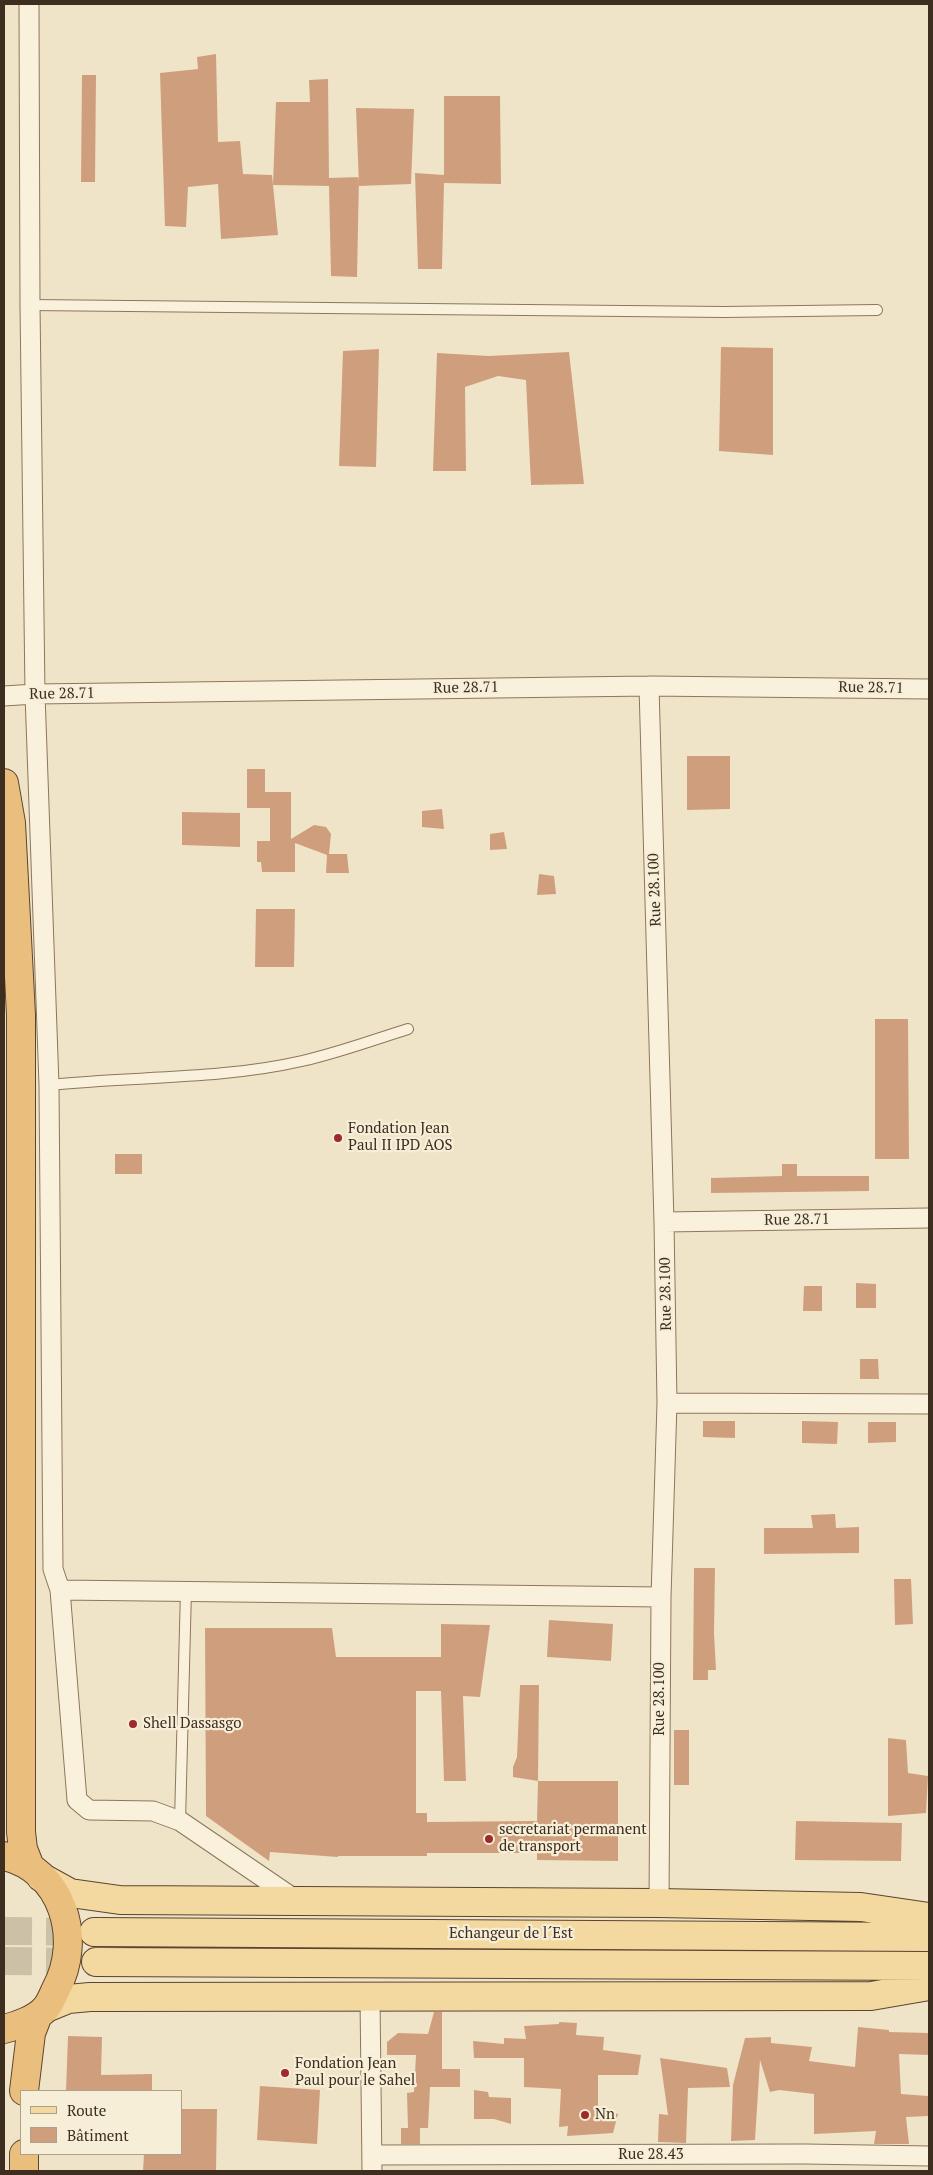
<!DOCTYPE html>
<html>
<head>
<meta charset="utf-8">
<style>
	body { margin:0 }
	#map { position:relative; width:933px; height:2175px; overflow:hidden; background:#f0e4c8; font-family:"PT Serif",serif }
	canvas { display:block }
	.frame { position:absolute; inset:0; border:5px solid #3d2e20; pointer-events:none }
	.legend { position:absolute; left:20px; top:2090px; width:162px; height:65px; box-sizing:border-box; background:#f7eed8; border:1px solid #ada18e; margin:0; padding:6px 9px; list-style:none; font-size:15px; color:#3d2e20 }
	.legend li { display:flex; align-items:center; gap:10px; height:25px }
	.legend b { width:25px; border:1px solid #ada18e }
</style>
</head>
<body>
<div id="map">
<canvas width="933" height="2175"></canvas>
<div class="frame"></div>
<ul class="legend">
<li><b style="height:6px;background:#f3d9a0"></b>Route</li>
<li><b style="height:14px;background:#cf9f7d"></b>Bâtiment</li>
</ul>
</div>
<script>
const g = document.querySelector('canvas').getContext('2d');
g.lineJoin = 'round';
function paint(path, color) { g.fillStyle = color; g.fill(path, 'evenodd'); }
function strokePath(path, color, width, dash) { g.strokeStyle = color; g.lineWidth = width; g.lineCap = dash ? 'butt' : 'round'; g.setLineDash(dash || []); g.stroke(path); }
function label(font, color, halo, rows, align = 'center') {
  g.font = font + ' "PT Serif",serif'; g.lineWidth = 4.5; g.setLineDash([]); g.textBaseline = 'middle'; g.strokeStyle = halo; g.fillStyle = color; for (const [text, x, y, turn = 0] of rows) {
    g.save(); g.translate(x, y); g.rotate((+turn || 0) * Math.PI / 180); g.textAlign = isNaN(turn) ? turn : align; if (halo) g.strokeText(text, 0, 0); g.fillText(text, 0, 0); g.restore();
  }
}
paint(new Path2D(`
	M 216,54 L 218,142 L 240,141 L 243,174 L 272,175 L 278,235 L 221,239 L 218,184 L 188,187 L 186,227 L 165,226 L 160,73 L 198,69 L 197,57 Z
	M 82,75 L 96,75 L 95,182 L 81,182 Z
	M 328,79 L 329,178 L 359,177 L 357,277 L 331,276 L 329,186 L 273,185 L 276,102 L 310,102 L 309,80 Z
	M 444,96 L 500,96 L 501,184 L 444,183 L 442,269 L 418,269 L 415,173 L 444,175 Z
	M 356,108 L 414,109 L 411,184 L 359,186 Z
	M 721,347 L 773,348 L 773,455 L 719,451 Z
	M 379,349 L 376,467 L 339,466 L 343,351 Z
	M 569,352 L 584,484 L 531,485 L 526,380 L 498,376 L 465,387 L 466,471 L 433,471 L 437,353 L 489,356 Z
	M 687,756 L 730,756 L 730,809 L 687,810 Z
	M 247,769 L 265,769 L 265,792 L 291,792 L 291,839 L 314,825 L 326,827 L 331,834 L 329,854 L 347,854 L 349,873 L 326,873 L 327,855 L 295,843 L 295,872 L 262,872 L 261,862 L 257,862 L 257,841 L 270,841 L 270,808 L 247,808 Z
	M 442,809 L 444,829 L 422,827 L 422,811 Z
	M 182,812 L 240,813 L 240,847 L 182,845 Z
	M 504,832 L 507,849 L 490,850 L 490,834 Z
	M 539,874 L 554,876 L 556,894 L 537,895 Z
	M 256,909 L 295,909 L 294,967 L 255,967 Z
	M 875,1019 L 908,1019 L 909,1159 L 875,1159 Z
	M 115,1154 L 142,1154 L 142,1174 L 115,1174 Z
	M 782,1164 L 797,1164 L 797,1176 L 869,1176 L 869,1191 L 711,1193 L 711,1178 L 782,1176 Z
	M 856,1283 L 876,1284 L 876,1308 L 856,1308 Z
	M 804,1286 L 822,1286 L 822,1311 L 803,1311 Z
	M 860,1359 L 878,1359 L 879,1379 L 860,1379 Z
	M 703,1421 L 735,1421 L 735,1438 L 703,1437 Z
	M 802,1421 L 838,1422 L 837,1444 L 802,1443 Z
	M 868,1422 L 896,1422 L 896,1442 L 868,1443 Z
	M 835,1514 L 836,1528 L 859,1527 L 859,1553 L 764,1554 L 764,1528 L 813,1528 L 811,1515 Z
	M 694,1568 L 715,1568 L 714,1633 L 716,1670 L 708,1670 L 708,1680 L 693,1680 Z
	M 894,1579 L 911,1579 L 913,1624 L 895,1625 Z
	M 549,1620 L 613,1624 L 611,1661 L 547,1657 Z
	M 441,1624 L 490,1625 L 480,1697 L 463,1696 L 466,1781 L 444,1781 L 441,1691 L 416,1691 L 416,1813 L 427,1813 L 427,1822 L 537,1821 L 538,1781 L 618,1781 L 618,1861 L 537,1860 L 537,1853 L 427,1853 L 427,1856 L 338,1856 L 338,1857 L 270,1852 L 269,1861 L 206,1816 L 205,1628 L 332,1628 L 336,1657 L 441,1657 Z
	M 520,1685 L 539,1685 L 538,1781 L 513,1777 L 513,1767 L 517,1757 Z
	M 674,1730 L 689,1730 L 689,1785 L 674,1785 Z
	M 888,1738 L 906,1740 L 908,1773 L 928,1776 L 926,1813 L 888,1816 Z
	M 796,1821 L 902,1823 L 901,1861 L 795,1860 Z
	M 434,2012 L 442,2012 L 442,2069 L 460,2069 L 460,2087 L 430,2087 L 428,2128 L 408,2128 L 407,2093 L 414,2092 L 416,2055 L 387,2055 L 387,2042 L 398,2033 L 428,2034 Z
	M 559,2022 L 577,2023 L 576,2035 L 604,2037 L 603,2050 L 641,2055 L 638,2075 L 598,2075 L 598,2109 L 618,2114 L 613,2133 L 567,2136 L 568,2126 L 559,2127 L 561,2089 L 524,2087 L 524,2058 L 474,2058 L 473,2041 L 504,2044 L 504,2038 L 526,2039 L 524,2026 L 559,2024 Z
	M 858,2027 L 889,2030 L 889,2032 L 929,2033 L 929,2055 L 899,2054 L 901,2094 L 928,2096 L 929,2116 L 906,2117 L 909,2144 L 874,2144 L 876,2131 L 814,2134 L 814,2094 L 779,2090 L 770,2092 L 760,2060 L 755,2140 L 731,2141 L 733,2085 L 745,2038 L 771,2037 L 771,2043 L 812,2047 L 809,2061 L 855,2067 Z
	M 68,2036 L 102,2037 L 101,2075 L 152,2074 L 152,2091 L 66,2091 Z
	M 660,2058 L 727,2068 L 730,2087 L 688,2088 L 686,2143 L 658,2142 L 659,2114 L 668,2115 Z
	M 260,2086 L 320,2090 L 317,2144 L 257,2140 Z
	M 474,2090 L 488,2092 L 489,2097 L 511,2098 L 511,2124 L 494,2119 L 474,2119 Z
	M 181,2109 L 217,2109 L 216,2171 L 143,2171 L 144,2154 L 181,2154 Z
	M 401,2128 L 420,2128 L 420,2144 L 401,2144 Z`), '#cf9f7d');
strokePath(new Path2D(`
	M 4,1931 L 90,1932
	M 4,1961 L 96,1962`), '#ccc0a6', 28, [28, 14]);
const service = new Path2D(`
	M 30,305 L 723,312 L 877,310
	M 49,1085 C 133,1076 219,1080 302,1061 C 338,1053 373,1040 408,1029
	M 180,1821 L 186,1590`);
const minor = new Path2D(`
	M 29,4 L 30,305 L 35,694 L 49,1085 L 53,1569 L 60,1590 L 77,1800 L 89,1810 L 153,1811 L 180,1821 L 299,1902
	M 649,686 L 664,1222 L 667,1403 L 661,1597 L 659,1903
	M 4,696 L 35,694 L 649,686 L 929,689
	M 664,1222 L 929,1218
	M 667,1403 L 929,1404
	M 60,1590 L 661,1597
	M 370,1997 L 372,2171
	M 372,2155 L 805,2154 L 929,2156`);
const primary = new Path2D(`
	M 41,1877 L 70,1893 L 120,1900 L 659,1903 L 861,1907 L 929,1917
	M 94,1932 L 929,1937
	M 96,1962 L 929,1966
	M 46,2008 L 68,1999 L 90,1997 L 871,1996 L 929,1986`);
const trunk = new Path2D(`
	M 4,783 L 11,823 L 21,1015 L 21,1832 L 23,1849 L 30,1867
	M 4,1856 C 63,1870 83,1939 56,1989 C 53,1995 50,2004 45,2009 C 36,2019 17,2026 4,2029
	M 24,2091 L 31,2033 L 38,2015
	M 24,2154 L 24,2171`);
strokePath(service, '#8d765c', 12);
strokePath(minor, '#8d765c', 21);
strokePath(primary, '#5b4430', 30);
strokePath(trunk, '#5b4430', 30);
strokePath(service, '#faf1dc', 10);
strokePath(minor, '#faf1dc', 19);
strokePath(primary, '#f3d9a0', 28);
strokePath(trunk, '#eabe7c', 28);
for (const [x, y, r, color] of [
	[338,1138,5,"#9e2a2b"],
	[133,1724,5,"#9e2a2b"],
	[489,1839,5,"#9e2a2b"],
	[285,2073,5,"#9e2a2b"],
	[585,2115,5,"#9e2a2b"]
]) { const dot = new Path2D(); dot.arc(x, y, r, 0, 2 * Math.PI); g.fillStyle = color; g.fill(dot); strokePath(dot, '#f7eed8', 2); }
label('15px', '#3d2e20', '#f7eed8', [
	["Rue 28.71",466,688,-1],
	["Rue 28.71",871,688,1],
	["Rue 28.71",62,694,-1],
	["Rue 28.100",655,890,-92],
	["Rue 28.71",797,1220,-1],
	["Rue 28.100",666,1294,-91],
	["Rue 28.100",660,1699,-90],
	["Echangeur de l´Est",511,1934],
	["Rue 28.43",651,2155]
]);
label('15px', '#3d2e20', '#f7eed8', [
	["Fondation Jean",348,1129],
	["Paul II IPD AOS",348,1146],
	["Shell Dassasgo",143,1724],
	["secretariat permanent",499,1830],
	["de transport",499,1847],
	["Fondation Jean",295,2064],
	["Paul pour le Sahel",295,2081],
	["Nn",595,2115]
], 'left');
</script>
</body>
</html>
